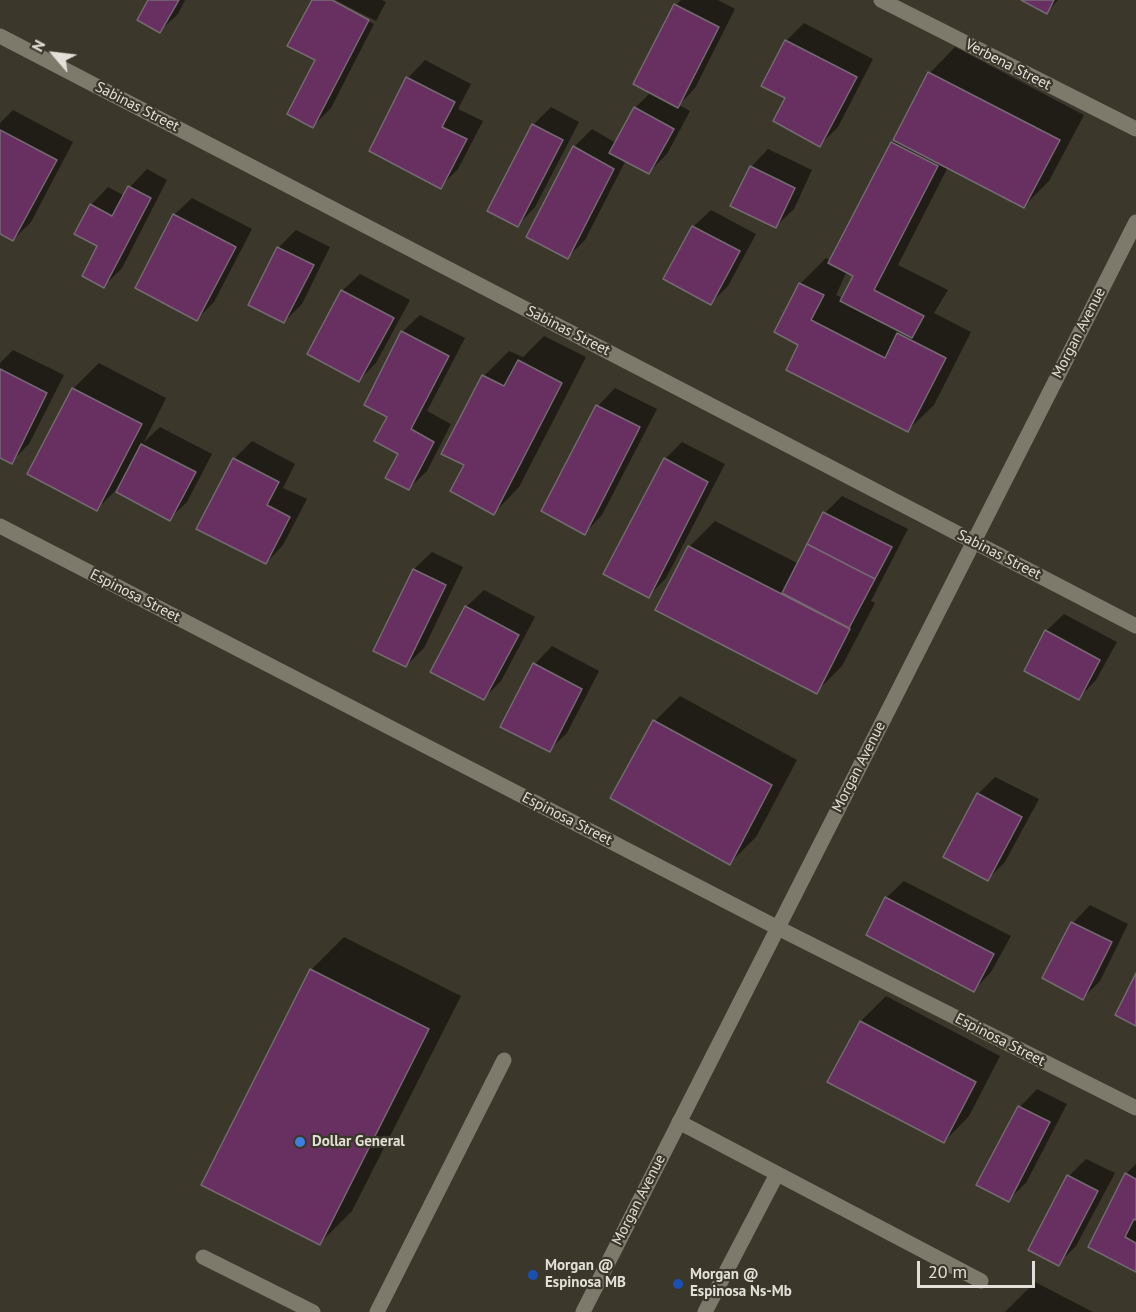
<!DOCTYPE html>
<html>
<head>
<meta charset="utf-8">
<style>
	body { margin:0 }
	#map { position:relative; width:1136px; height:1312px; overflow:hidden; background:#3b372a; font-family:"PT Sans",sans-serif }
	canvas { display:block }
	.north { position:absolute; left:24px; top:24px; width:60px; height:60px; -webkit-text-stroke:4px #3b372a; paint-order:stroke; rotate:298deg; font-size:16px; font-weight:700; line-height:24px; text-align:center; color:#e1dfd7 }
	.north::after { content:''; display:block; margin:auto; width:21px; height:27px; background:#e1dfd7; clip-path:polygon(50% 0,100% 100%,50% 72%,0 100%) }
	.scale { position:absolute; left:917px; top:1261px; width:118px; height:27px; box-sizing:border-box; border:3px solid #e1dfd7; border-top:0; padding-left:8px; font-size:18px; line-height:21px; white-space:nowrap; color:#e1dfd7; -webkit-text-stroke:4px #3b372a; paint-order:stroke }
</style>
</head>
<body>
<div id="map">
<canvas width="1136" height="1312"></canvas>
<div class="north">N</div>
<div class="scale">20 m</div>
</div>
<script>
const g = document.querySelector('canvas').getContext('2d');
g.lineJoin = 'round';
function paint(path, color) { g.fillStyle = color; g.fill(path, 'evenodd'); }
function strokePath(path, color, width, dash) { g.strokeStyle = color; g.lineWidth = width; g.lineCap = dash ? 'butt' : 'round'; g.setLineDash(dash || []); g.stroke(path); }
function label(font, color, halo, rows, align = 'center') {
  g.font = font + ' "PT Sans",sans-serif'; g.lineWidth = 4.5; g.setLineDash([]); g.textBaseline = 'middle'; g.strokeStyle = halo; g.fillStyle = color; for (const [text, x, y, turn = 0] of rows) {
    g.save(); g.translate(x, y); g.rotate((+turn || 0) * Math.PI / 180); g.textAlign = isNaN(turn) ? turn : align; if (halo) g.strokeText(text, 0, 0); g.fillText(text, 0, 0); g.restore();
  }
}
paint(new Path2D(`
	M 150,0 L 185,0 L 178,14 L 160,31 Z
	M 313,0 L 328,0 L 374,24 L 331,108 L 313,126 L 317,59 Z
	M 335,0 L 382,0 L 386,2 L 376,21 Z
	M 681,0 L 718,0 L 735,9 L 695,88 L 679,105 L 690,111 L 667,154 L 649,172 L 626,160 L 585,240 L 568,257 L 528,237 L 574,147 L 592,129 L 616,143 L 635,108 L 651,92 L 676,5 Z
	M 1024,0 L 1058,0 L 1047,12 Z
	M 804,23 L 873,59 L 838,127 L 820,145 L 787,98 L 763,85 L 787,40 Z
	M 955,47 L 1084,115 L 1049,181 L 1023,207 L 948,167 L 898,265 L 948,290 L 934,313 L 971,332 L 934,405 L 908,430 L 800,344 L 800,284 L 826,258 L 831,261 L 892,143 L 895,139 L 930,73 ZM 847,271 L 855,276 L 843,298 L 836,295 Z
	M 425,60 L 471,84 L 458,109 L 483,121 L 458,169 L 440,187 L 371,150 L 408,78 Z
	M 551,107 L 579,122 L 535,207 L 518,225 L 533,125 Z
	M 13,110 L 73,142 L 31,222 L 13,240 L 0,233 L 0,123 Z
	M 768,149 L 812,170 L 794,209 L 776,226 L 751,167 Z
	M 147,169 L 167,180 L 122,268 L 104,286 L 91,205 L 108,187 L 125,196 L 130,187 Z
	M 192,198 L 252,229 L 214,302 L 197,319 L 174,215 Z
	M 711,210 L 756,234 L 728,286 L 711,303 L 693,227 Z
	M 296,230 L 330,247 L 302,304 L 284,322 L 278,248 Z
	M 360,274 L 410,300 L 376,363 L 359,380 L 342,291 Z
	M 420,315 L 465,338 L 427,411 L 451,424 L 427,471 L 409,488 L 389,416 L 402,332 Z
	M 544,336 L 586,357 L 519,487 L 494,513 L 466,464 L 484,376 L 509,351 L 523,357 Z
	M 13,350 L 64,375 L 29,444 L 11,462 L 0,456 L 0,363 Z
	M 99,363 L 166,398 L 144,442 L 160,427 L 212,454 L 187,502 L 169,519 L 120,486 L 97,509 L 73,389 Z
	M 615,388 L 657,409 L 602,515 L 585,533 L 543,511 L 598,406 Z
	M 252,441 L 295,464 L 283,488 L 307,499 L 283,545 L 266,563 L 234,459 Z
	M 682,442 L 725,464 L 666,578 L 649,596 L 665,459 Z
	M 842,496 L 908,529 L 871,601 L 875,603 L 842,666 L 816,692 L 657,610 L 690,546 L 715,521 L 799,564 L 825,513 Z
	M 432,552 L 463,567 L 424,648 L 406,666 L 375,650 L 414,569 Z
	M 484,590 L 535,617 L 501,681 L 484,698 L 466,607 Z
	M 1064,614 L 1117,642 L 1096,680 L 1079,698 L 1046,631 Z
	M 552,646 L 599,671 L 567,733 L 549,750 L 535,664 Z
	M 680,696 L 797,760 L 756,837 L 730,863 L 655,721 Z
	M 995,777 L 1039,799 L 1005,862 L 988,879 L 978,794 Z
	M 904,881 L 1011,936 L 991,972 L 974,990 L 886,898 Z
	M 1090,905 L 1128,924 L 1100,981 L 1083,998 L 1073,923 Z
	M 344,937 L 461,996 L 352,1211 L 320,1243 L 311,970 Z
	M 886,996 L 1000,1056 L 969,1116 L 944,1142 L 861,1021 Z
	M 1037,1089 L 1067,1104 L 1026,1183 L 1008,1200 L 978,1184 L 1020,1107 Z
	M 1086,1159 L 1115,1173 L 1076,1246 L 1058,1264 L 1069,1176 Z
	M 1136,1164 L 1136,1271 L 1090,1247 L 1126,1174 Z
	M 1035,1282 L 1093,1312 L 1005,1312 Z`), '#0007');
const building = new Path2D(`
	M 148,0 L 179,0 L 160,33 L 137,20 Z
	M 312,0 L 332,0 L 369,20 L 313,128 L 287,114 L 315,60 L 287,46 Z
	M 1021,0 L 1054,0 L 1047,14 Z
	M 674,4 L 719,27 L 678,108 L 633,84 Z
	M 785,40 L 857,77 L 820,147 L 773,121 L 785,98 L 761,86 Z
	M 928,72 L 1060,140 L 1024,208 L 893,140 Z
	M 406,77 L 455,102 L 442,127 L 467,139 L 441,189 L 369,151 Z
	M 634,107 L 674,129 L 649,174 L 609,153 Z
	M 532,124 L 563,140 L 518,227 L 487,211 Z
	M 0,130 L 57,160 L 13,241 L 0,234 Z
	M 891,142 L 938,166 L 874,290 L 924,316 L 912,338 L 840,301 L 853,276 L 828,263 Z
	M 573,146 L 614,169 L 568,259 L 526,237 Z
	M 750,166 L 795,188 L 776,228 L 730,206 Z
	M 128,186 L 151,198 L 104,288 L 82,276 L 97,246 L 74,234 L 90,204 L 112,216 Z
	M 173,214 L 236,247 L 197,321 L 135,288 Z
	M 692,226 L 740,251 L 711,305 L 663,279 Z
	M 277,247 L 314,265 L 284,323 L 248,305 Z
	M 799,283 L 824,295 L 811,320 L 885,358 L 897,333 L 946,358 L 908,432 L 786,370 L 798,345 L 774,332 Z
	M 341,290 L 394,318 L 359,382 L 307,354 Z
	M 401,331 L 449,356 L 411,429 L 434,442 L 409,490 L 385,478 L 398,454 L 374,441 L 387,417 L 364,405 Z
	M 518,360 L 562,383 L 494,515 L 450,491 L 464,465 L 441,454 L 482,375 L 504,386 Z
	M 0,369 L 47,393 L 12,464 L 0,458 Z
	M 72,388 L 142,424 L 97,511 L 27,474 Z
	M 596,405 L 640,427 L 585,535 L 541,511 Z
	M 141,444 L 196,472 L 170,521 L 116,492 Z
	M 233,458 L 279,482 L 267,505 L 290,517 L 266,564 L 196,529 Z
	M 664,458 L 708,482 L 649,598 L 603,574 Z
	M 823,512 L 892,547 L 875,579 L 807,544 Z
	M 807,544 L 875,579 L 849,628 L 782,593 Z
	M 688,546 L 850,629 L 817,694 L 655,610 Z
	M 413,569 L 446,585 L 406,667 L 373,651 Z
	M 465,606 L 519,635 L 484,700 L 430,672 Z
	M 1045,630 L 1100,660 L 1079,700 L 1024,671 Z
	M 533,663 L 582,689 L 550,752 L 500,727 Z
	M 653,720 L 772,785 L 730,865 L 610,798 Z
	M 977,793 L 1022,817 L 988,881 L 943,857 Z
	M 885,897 L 994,954 L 974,992 L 866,935 Z
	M 1071,922 L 1112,942 L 1083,1000 L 1042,978 Z
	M 310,969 L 429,1029 L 320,1245 L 201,1185 Z
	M 1136,973 L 1136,1026 L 1115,1015 Z
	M 860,1021 L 976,1082 L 944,1143 L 827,1082 Z
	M 1018,1106 L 1050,1122 L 1009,1202 L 976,1185 Z
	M 1125,1173 L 1136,1179 L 1136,1220 L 1134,1219 L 1125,1237 L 1136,1243 L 1136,1272 L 1088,1247 Z
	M 1067,1175 L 1098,1191 L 1059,1266 L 1028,1250 Z`);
paint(building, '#683060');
strokePath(building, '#756973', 1.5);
strokePath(new Path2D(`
	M 679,1122 L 981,1281
	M 203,1257 L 313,1312
	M 377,1312 L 504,1060
	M 705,1312 L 777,1174`), '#7d796b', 15);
strokePath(new Path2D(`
	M 881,0 L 1136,129
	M 0,36 L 1136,626
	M 0,526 L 778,928 L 1136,1108`), '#7d796b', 15);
strokePath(new Path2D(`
	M 583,1312 L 1136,222`), '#7d796b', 15);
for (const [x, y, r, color] of [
	[300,1142,6,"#3f7fe0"],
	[533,1275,6,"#1a4fb4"],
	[678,1284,6,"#1a4fb4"]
]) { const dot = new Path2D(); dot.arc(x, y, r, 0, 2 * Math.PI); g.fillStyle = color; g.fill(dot); strokePath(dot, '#3b372a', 2); }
label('15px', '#e1dfd7', '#3b372a', [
	["Verbena Street",1008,65,27],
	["Sabinas Street",137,107,27],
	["Sabinas Street",568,331,27],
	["Morgan Avenue",1079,333,-63],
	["Sabinas Street",999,555,27],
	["Espinosa Street",135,596,27],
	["Morgan Avenue",859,767,-63],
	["Espinosa Street",567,819,27],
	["Espinosa Street",1000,1040,27],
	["Morgan Avenue",639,1200,-63]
]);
label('bold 15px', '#e1dfd7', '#3b372a', [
	["Dollar General",312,1142],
	["Morgan @",545,1266],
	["Espinosa MB",545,1283],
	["Morgan @",690,1275],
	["Espinosa Ns-Mb",690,1292]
], 'left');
</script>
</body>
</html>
